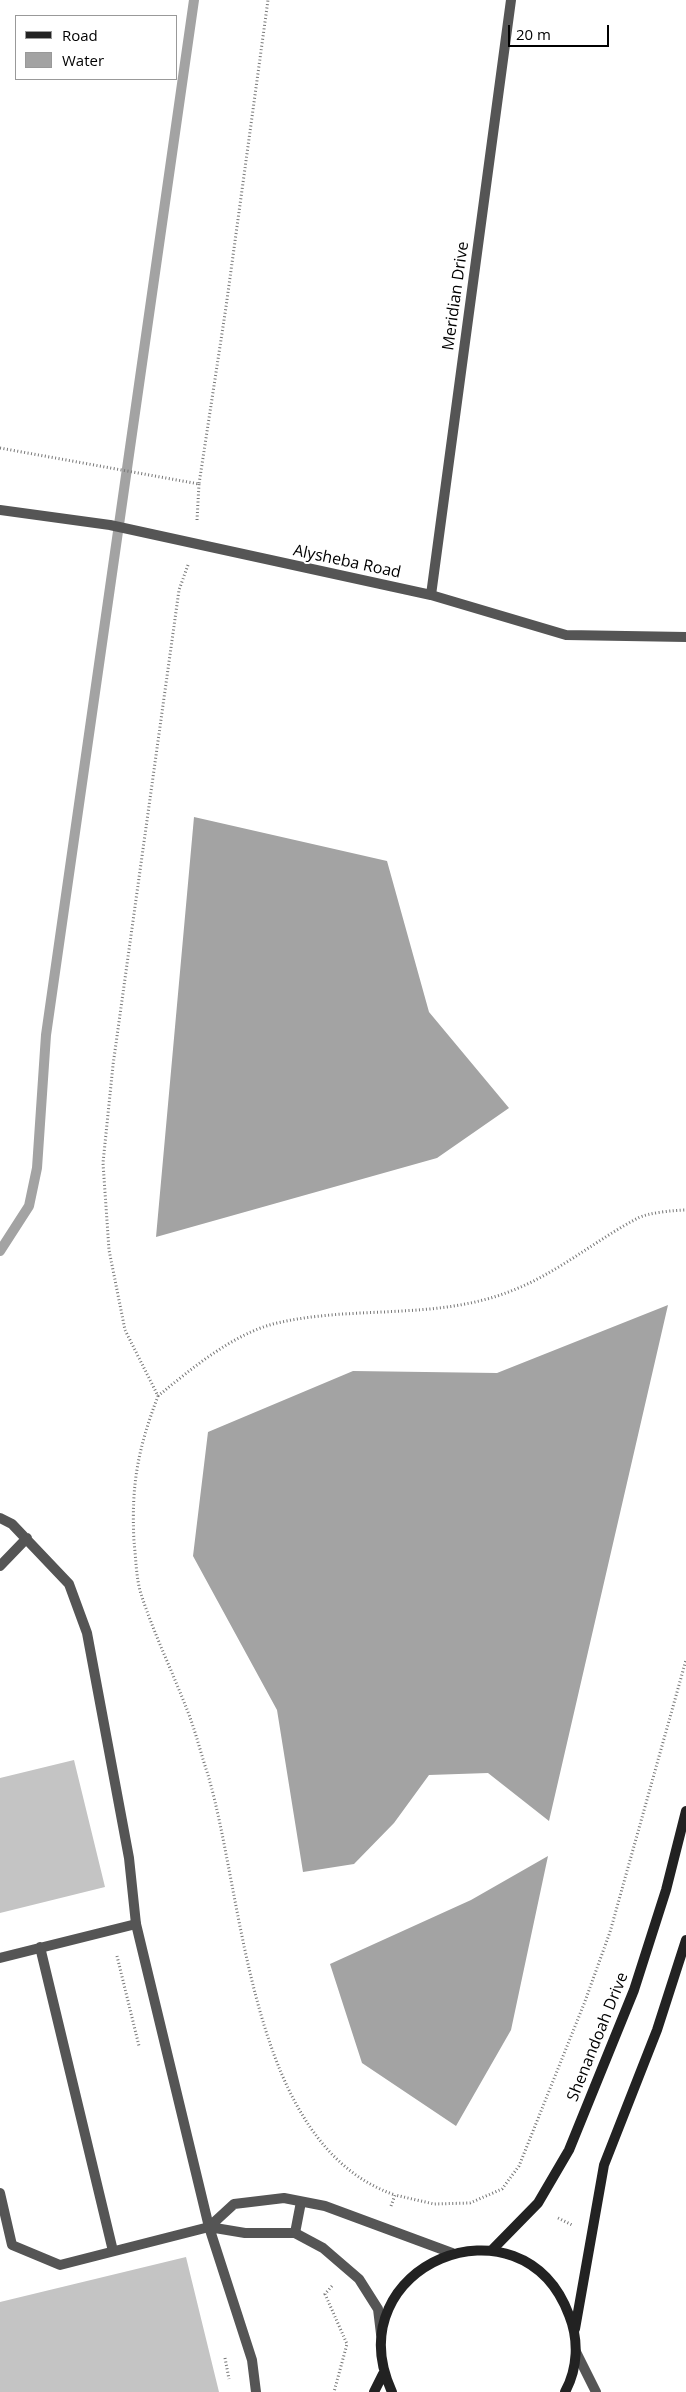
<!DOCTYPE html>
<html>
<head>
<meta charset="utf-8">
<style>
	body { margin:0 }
	#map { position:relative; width:686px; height:2392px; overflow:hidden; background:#fff; font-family:"Open Sans",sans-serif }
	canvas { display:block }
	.legend { position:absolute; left:15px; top:15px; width:162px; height:65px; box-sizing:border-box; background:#fff; border:1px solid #999; margin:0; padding:6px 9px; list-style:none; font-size:15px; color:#000 }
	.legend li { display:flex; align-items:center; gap:10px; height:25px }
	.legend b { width:25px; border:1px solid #999 }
	.scale { position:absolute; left:508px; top:25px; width:101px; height:22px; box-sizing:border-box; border:2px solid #000; border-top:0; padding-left:6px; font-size:15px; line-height:18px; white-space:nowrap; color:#000; -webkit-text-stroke:4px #fff; paint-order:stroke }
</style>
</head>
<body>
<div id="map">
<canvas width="686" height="2392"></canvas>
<ul class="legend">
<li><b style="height:6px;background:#222"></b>Road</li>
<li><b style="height:14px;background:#a3a3a3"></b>Water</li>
</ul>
<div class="scale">20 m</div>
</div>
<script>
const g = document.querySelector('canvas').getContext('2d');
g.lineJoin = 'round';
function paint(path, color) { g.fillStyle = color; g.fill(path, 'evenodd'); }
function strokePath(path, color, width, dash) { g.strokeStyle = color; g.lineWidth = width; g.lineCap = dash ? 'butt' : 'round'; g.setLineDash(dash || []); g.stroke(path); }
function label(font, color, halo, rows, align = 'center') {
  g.font = font + ' "Open Sans",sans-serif'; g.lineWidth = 4; g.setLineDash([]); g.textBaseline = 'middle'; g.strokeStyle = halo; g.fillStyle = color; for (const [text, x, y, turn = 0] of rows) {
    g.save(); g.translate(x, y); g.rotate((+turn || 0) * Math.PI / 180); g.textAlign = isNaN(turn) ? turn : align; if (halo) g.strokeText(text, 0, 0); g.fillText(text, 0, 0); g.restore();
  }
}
paint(new Path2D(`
	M 194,817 L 387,861 L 429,1012 L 509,1108 L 437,1158 L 156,1237 Z
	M 668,1305 L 549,1821 L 488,1773 L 429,1775 L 394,1823 L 354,1864 L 303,1872 L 277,1710 L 193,1556 L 208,1432 L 353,1371 L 497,1373 Z
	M 548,1856 L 511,2030 L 456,2126 L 362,2063 L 330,1964 L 471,1900 Z`), '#a3a3a3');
strokePath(new Path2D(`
	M 0,1251 L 29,1206 L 37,1168 L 46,1035 L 194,0`), '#a3a3a3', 10);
paint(new Path2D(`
	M 74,1760 L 105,1887 L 0,1913 L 0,1778 Z
	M 186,2257 L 219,2392 L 0,2392 L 0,2302 Z`), '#c4c4c4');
strokePath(new Path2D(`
	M 0,448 L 199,484 L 226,307 L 268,0
	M 197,520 L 199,484
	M 188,565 L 179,590 L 113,1065 L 103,1163 L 109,1250 L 125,1330 L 158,1396 C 138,1449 131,1484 134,1542 C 136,1558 136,1578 141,1594 C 154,1634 173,1673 188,1712 C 196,1733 201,1754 208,1775 C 245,1901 249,2145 395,2195
	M 158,1396 C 191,1369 232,1335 273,1324 C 353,1304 438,1322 516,1289 C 560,1271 596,1240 638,1218 C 647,1213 675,1210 686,1210
	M 117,1956 L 139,2046
	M 391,2206 L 395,2195 L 434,2204 L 470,2203 L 502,2189 L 519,2166 L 584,2004 L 610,1932 L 686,1660
	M 558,2218 L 572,2225
	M 332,2286 L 325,2294 L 347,2344 L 334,2392
	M 225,2358 L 229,2379`), '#777', 3, [1, 2.5]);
strokePath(new Path2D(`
	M 40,1947 L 113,2251
	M 0,1958 L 136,1924
	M 0,2193 L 12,2245 L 60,2265 L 209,2227
	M 295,2233 L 301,2202
	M 576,2352 L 596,2392`), '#555', 10);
strokePath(new Path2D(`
	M 0,510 L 110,525 L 431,595 L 566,635 L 686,637
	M 431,595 L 511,0
	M 0,1518 L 12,1524 L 69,1584 L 87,1633 L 129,1858 L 136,1924 L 209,2227 L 252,2360 L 256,2392
	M 0,1566 L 27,1538
	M 209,2227 L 234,2204 L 284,2198 L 325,2206 L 452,2253
	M 209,2227 L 245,2233 L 295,2233 L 323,2248 L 359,2279 L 378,2309 L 381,2334`), '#555', 10);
strokePath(new Path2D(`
	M 491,2251 L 538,2203 L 569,2150 L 634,1990 L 666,1890 L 686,1811
	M 575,2329 L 604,2165 L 657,2030 L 686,1940
	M 374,2392 L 383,2374
	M 392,2392 C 334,2265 522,2189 569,2315 C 579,2340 578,2368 565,2392`), '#222', 10);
label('16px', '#000', '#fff', [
	["Meridian Drive",456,296,-82],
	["Alysheba Road",347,562,12],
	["Shenandoah Drive",598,2037,-68]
]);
</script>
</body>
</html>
